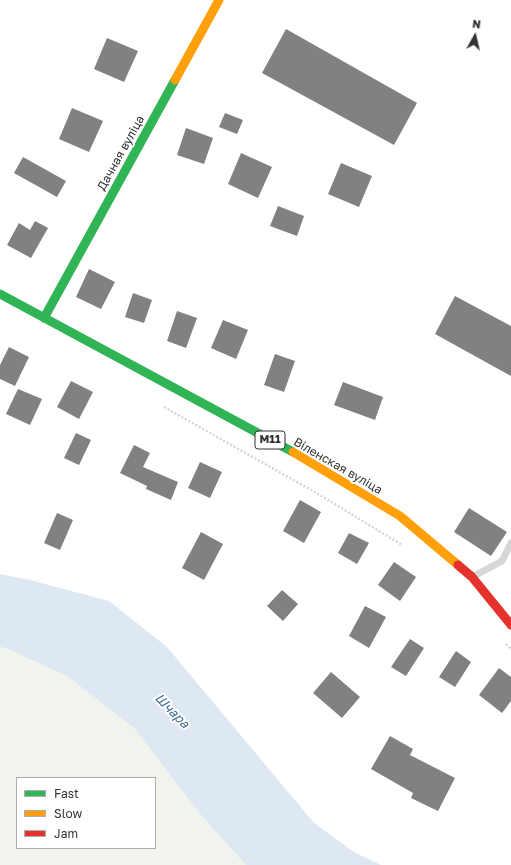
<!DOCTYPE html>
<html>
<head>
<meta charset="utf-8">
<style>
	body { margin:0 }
	#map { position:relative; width:511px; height:865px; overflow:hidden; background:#fff; font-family:"Golos Text",sans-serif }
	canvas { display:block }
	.legend { position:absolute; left:16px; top:777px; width:140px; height:72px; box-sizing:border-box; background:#fff; border:1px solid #adadad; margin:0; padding:5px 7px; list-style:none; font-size:12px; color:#333 }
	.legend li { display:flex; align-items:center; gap:8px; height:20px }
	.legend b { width:20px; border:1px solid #adadad }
	.north { position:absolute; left:455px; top:16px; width:40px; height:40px; -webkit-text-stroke:3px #fff; paint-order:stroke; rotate:8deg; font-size:11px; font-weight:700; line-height:16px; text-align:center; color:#333 }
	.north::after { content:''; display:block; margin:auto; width:14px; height:18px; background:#333; clip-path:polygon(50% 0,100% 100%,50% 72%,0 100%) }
</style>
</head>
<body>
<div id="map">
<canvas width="511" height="865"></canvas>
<ul class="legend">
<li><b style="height:5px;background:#30b455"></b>Fast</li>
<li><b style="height:5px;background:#ff9f0a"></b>Slow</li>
<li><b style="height:5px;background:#e5322d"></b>Jam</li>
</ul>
<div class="north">N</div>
</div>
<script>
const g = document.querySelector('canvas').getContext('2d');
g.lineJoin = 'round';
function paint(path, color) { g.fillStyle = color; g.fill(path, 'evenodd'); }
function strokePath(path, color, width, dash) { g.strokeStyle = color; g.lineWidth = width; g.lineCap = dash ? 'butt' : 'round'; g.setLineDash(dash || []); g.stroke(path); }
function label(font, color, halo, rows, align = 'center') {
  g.font = font + ' "Golos Text",sans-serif'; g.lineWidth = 4; g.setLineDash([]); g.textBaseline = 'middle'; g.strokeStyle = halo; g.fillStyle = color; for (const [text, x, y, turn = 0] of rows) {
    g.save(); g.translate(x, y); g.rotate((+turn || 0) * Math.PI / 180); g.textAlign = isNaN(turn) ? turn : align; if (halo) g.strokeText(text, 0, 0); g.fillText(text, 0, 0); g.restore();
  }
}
paint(new Path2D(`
	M 0,647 L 5,648 L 67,676 L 134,728 L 201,815 L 246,865 L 0,865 ZM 17,778 L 155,778 L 155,848 L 17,848 Z`), '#f0f4ed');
paint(new Path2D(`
	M 0,574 L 30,580 L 109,601 L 167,647 L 314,823 L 354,852 L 381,865 L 246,865 L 201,815 L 134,728 L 67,676 L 5,648 L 0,647 Z`), '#dde8f2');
paint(new Path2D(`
	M 286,29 L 417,103 L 394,145 L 262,73 Z
	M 107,38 L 138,51 L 124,82 L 94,69 Z
	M 72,108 L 103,121 L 89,152 L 59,139 Z
	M 225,113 L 243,120 L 237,134 L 219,127 Z
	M 186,128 L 213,138 L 204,164 L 177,155 Z
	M 241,153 L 272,167 L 258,198 L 228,184 Z
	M 23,157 L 66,181 L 57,197 L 14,173 Z
	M 341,163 L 372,176 L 359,207 L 328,194 Z
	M 278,206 L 304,216 L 297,236 L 270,226 Z
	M 35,221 L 48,228 L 31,258 L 7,245 L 19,223 L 30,230 Z
	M 89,269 L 115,282 L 101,309 L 76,297 Z
	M 133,293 L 152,300 L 144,323 L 125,317 Z
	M 455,296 L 511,326 L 511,376 L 435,334 Z
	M 177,311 L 197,318 L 186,348 L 167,341 Z
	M 223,320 L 248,330 L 236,359 L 211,348 Z
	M 9,347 L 29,357 L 15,386 L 0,379 L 0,365 Z
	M 275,354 L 295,361 L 284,392 L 264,385 Z
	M 71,381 L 93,392 L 79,419 L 57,407 Z
	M 343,382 L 383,397 L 375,420 L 334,405 Z
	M 18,389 L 42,399 L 30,425 L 6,414 Z
	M 76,433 L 91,440 L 79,465 L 64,458 Z
	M 134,445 L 150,453 L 143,467 L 178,482 L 171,500 L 146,489 L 147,486 L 120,473 Z
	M 200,462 L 222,472 L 210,498 L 188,488 Z
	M 300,500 L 321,512 L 304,543 L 283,531 Z
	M 469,508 L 507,532 L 491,556 L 454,532 Z
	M 57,513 L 73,520 L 60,550 L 44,543 Z
	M 201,532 L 223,544 L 204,580 L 182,568 Z
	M 349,533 L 369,543 L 357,564 L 338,553 Z
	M 394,562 L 416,577 L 400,601 L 378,585 Z
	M 282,590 L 298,604 L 283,621 L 267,606 Z
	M 365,606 L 386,617 L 369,648 L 349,636 Z
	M 410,639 L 424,648 L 406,676 L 391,667 Z
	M 456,651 L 471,662 L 455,687 L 439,677 Z
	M 499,668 L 511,677 L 511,701 L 502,713 L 479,695 Z
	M 331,672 L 360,697 L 342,718 L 313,693 Z
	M 390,736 L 413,749 L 410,755 L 455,778 L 438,811 L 411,798 L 413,793 L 371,769 Z`), '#818181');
strokePath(new Path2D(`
	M 164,407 L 320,495 L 402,545
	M 506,644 L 511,649`), '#d5d5d5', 2.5, [2, 2]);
strokePath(new Path2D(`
	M 474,576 L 502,561 L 511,543`), '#d7d7d7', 7);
strokePath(new Path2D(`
	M 0,294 L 293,452
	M 44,318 L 175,80`), '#30b455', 9);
strokePath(new Path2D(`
	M 175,80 L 219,0
	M 293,452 L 400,516 L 458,565`), '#ff9f0a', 9);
strokePath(new Path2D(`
	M 458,565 L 472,577 L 511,625`), '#e5322d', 9);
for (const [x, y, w] of [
	[270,440,30]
]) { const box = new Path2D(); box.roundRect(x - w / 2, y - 9, w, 18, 3); g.fillStyle = '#fff'; g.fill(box); strokePath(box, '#333', 1); }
label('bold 11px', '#333', null, [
	["М11",270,440]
]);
label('12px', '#333', '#fff', [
	["Дачная вуліца",121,153,-61],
	["Віленская вуліца",338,466,30]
]);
label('italic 13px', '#416a94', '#fff', [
	["Шчара",172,711,46]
]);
</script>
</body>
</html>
